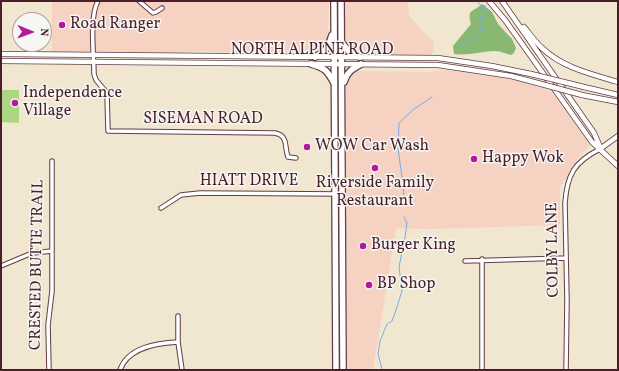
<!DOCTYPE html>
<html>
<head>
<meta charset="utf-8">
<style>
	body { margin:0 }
	#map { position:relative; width:619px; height:371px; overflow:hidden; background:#f1e6cf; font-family:Vollkorn,serif }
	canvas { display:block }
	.frame { position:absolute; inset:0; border:2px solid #4a1f2b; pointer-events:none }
	.north { position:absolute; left:12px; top:12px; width:40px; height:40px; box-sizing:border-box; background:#f6f6f2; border:1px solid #b1a0a2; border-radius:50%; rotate:91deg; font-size:11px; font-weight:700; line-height:16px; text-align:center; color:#4a1f2b }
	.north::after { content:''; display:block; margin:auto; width:14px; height:18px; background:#b5179e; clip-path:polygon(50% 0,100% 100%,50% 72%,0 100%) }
</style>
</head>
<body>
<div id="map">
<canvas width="619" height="371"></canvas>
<div class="frame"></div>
<div class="north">N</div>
</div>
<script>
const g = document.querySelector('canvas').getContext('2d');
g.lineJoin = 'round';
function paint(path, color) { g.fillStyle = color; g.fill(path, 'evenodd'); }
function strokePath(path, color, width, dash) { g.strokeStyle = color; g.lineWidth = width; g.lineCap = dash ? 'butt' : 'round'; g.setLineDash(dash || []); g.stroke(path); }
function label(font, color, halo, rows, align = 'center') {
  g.font = font + ' Vollkorn,serif'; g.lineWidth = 3; g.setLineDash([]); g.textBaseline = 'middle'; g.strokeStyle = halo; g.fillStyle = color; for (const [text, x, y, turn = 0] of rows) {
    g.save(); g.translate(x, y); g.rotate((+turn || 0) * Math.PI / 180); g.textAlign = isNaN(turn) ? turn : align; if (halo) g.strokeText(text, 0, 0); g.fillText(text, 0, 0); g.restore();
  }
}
paint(new Path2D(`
	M 52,1 L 329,1 L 328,33 L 326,46 L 321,52 L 313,54 L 269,54 L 201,51 L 177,53 L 52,52 Z
	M 343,1 L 408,1 L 409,15 L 420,29 L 434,42 L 434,51 L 430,56 L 359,55 L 351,52 L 344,42 Z
	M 446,70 L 487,75 L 518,81 L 551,91 L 590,145 L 581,155 L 560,187 L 560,225 L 429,229 L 396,228 L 373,370 L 347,370 L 345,124 L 346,83 L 349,75 L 354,71 L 359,71 L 429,72 Z`), '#f5d2c2');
paint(new Path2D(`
	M 1,90 L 19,90 L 19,123 L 1,122 Z`), '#abd783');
paint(new Path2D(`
	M 482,4 L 492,12 L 498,24 L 512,39 L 516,48 L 514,53 L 511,55 C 506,54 501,51 496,51 C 482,51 468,56 454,54 L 453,46 L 471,24 C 467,9 472,13 482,4 Z`), '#88b871');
strokePath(new Path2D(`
	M 477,1 L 484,9
	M 461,49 L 468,39 L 473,37 L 477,39 L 479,37 L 485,5
	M 404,199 L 403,184 L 398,149 L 399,123 L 414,109 L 432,97
	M 382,369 L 378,354 L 380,341 L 387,324 L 392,321 L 395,313 L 402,291 L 399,267 L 405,237 L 407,223 L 404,217`), '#79ace6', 1);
const street = new Path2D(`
	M 98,1 C 89,17 94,55 94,74 L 96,80 L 107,93 L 108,131 L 275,133 C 289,136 284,147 288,157 L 296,158
	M 139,1 L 153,13 L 156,12 L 162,8
	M 161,208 L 181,195 L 200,193 L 341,194
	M 482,259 L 482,370
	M 465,261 L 566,258
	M 1,266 L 32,253 L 52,251
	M 178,316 L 178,342 L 182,370
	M 49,370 L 48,325 L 52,291 L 52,161
	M 120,370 C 128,347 157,343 178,342
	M 566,370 L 567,301 L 565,203 C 567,175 574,162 600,149`);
const secondary = new Path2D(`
	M 489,1 L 505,20 L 592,142 L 618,166
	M 502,1 L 594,133 L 600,147
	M 524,27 C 530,34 535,42 542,48 C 563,68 591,74 618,82
	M 1,54 L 438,58 L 492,66 L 531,74
	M 1,61 L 438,65 L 511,76 L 530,81
	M 584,87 L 618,95
	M 582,95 L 618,102
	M 600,149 L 618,136`);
const primary = new Path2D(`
	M 334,1 L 336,370
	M 341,1 L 343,370
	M 342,43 L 351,54 L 360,57
	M 315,57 C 326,51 328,48 332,35
	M 311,64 C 325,68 327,70 334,83
	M 344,82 C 347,72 352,69 361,64`);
strokePath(street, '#633d44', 5.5);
strokePath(secondary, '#633d44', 6);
strokePath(primary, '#633d44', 8);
strokePath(street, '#fff', 3.5);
strokePath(secondary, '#fff', 4.5);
strokePath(primary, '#fff', 5.5);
const secondaryBridge = new Path2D(`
	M 531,74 L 584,87
	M 530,81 L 582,95`);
strokePath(secondaryBridge, '#633d44', 6, []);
strokePath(secondaryBridge, '#fff', 4.5);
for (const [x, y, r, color] of [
	[62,25,4,"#b5179e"],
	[15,103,4,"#b5179e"],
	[307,147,4,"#b5179e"],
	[474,159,4,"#b5179e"],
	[375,168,4,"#b5179e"],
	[363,246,4,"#b5179e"],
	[369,285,4,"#b5179e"]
]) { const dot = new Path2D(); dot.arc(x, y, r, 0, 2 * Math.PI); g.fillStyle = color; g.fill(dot); strokePath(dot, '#f6f6f2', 1.5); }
label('16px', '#4a1f2b', '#f6f6f2', [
	["Road Ranger",70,25],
	["Independence",23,94],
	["Village",23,112],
	["WOW Car Wash",315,147],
	["Happy Wok",482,159],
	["Riverside Family",375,184,"center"],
	["Restaurant",375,202,"center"],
	["Burger King",371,246],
	["BP Shop",377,285]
], 'left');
label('16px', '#4a1f2b', '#f6f6f2', [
	["NORTH ALPINE ROAD",312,51],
	["SISEMAN ROAD",203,120],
	["HIATT DRIVE",249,182],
	["COLBY LANE",554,250,-91],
	["CRESTED BUTTE TRAIL",38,265,-89]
]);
</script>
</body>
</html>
